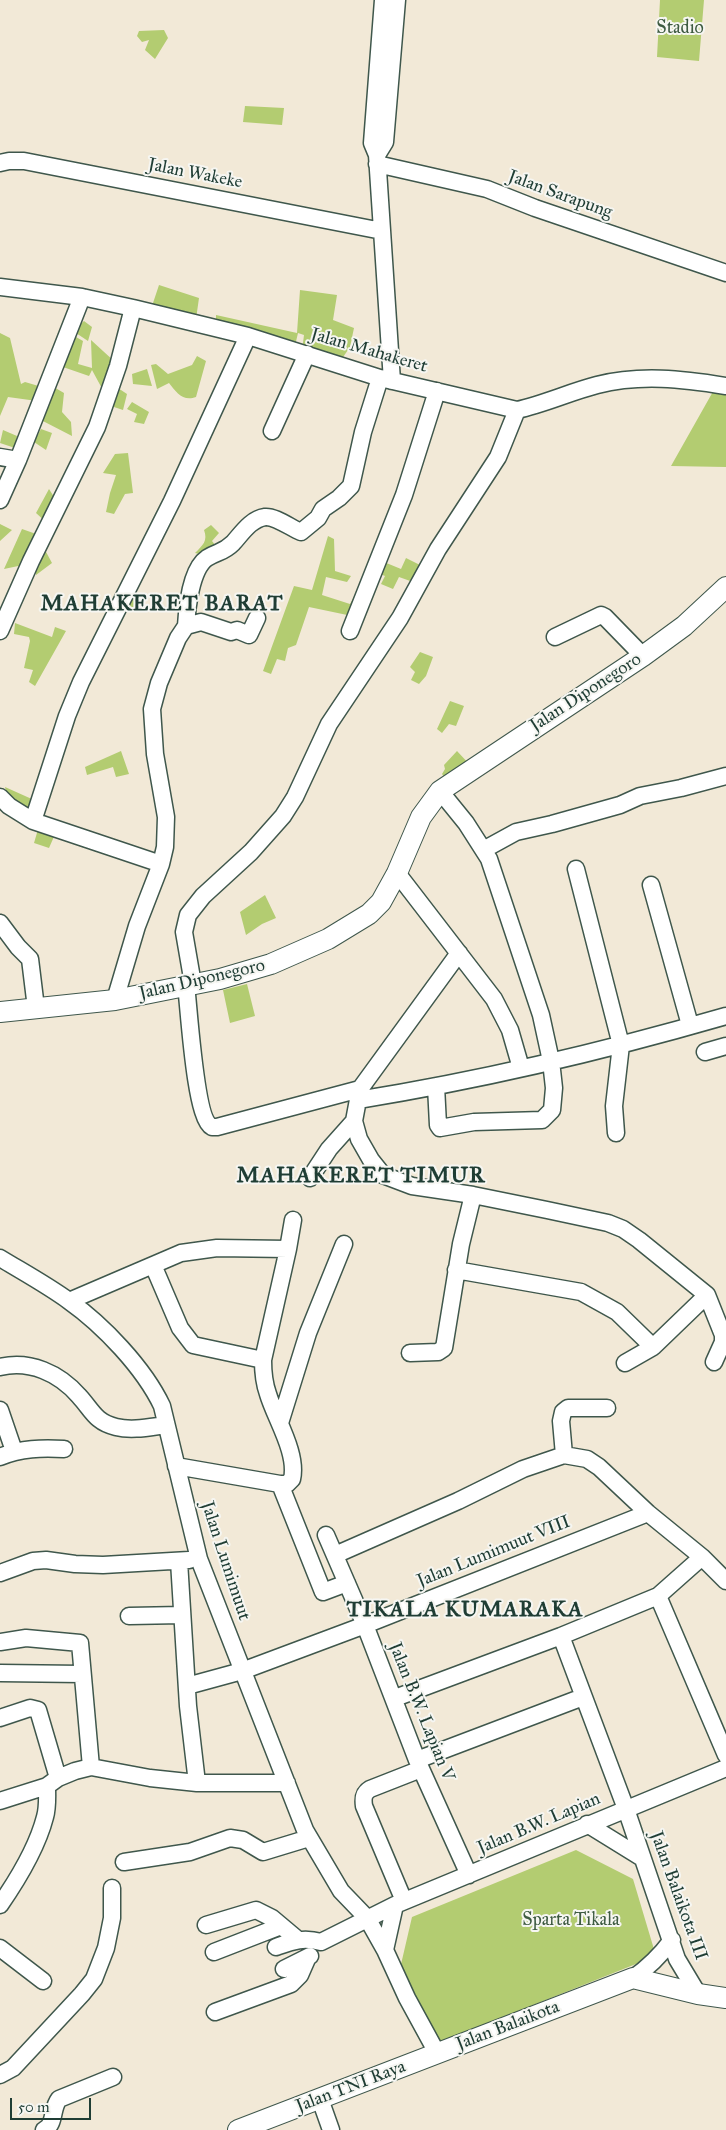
<!DOCTYPE html>
<html>
<head>
<meta charset="utf-8">
<style>
	body { margin:0 }
	#map { position:relative; width:726px; height:2130px; overflow:hidden; background:#f2e9d7; font-family:"IM FELL Great Primer",serif }
	canvas { display:block }
	.scale { position:absolute; left:10px; top:2098px; width:81px; height:22px; box-sizing:border-box; border:2px solid #1f3d34; border-top:0; padding-left:6px; font-size:15px; line-height:18px; white-space:nowrap; color:#1f3d34; -webkit-text-stroke:4px #f6f6f2; paint-order:stroke }
</style>
</head>
<body>
<div id="map">
<canvas width="726" height="2130"></canvas>
<div class="scale">50 m</div>
</div>
<script>
const g = document.querySelector('canvas').getContext('2d');
g.lineJoin = 'round';
function paint(path, color) { g.fillStyle = color; g.fill(path, 'evenodd'); }
function strokePath(path, color, width, dash) { g.strokeStyle = color; g.lineWidth = width; g.lineCap = dash ? 'butt' : 'round'; g.setLineDash(dash || []); g.stroke(path); }
function label(font, color, halo, rows, align = 'center') {
  g.font = font + ' "IM FELL Great Primer",serif'; g.lineWidth = 4; g.setLineDash([]); g.textBaseline = 'middle'; g.strokeStyle = halo; g.fillStyle = color; for (const [text, x, y, turn = 0] of rows) {
    g.save(); g.translate(x, y); g.rotate((+turn || 0) * Math.PI / 180); g.textAlign = isNaN(turn) ? turn : align; if (halo) g.strokeText(text, 0, 0); g.fillText(text, 0, 0); g.restore();
  }
}
paint(new Path2D(`
	M 660,0 L 704,0 L 699,61 L 657,57 Z
	M 164,30 L 168,38 L 155,59 L 145,50 L 149,40 L 142,42 L 137,36 L 139,31 Z
	M 245,106 L 284,108 L 282,125 L 243,122 Z
	M 159,285 L 199,298 L 196,319 L 151,309 Z
	M 300,290 L 337,295 L 333,320 L 354,328 L 350,347 L 339,363 L 302,351 L 304,335 L 298,333 L 294,350 L 216,332 L 216,315 L 297,333 Z
	M 84,321 L 92,327 L 88,341 L 73,331 Z
	M 0,333 L 10,338 L 21,384 L 25,382 L 42,387 L 37,401 L 8,397 L 0,416 Z
	M 76,337 L 83,341 L 78,364 L 92,368 L 91,340 L 115,362 L 105,394 L 92,370 L 89,376 L 63,367 Z
	M 197,356 L 206,361 L 196,397 C 183,402 176,392 169,383 L 157,389 L 151,365 L 156,364 L 168,374 L 192,365 Z
	M 147,369 L 152,386 L 133,384 L 132,374 Z
	M 52,386 L 64,393 L 62,412 L 71,422 L 72,436 L 39,419 Z
	M 118,388 L 127,394 L 123,410 L 111,406 Z
	M 715,388 L 726,390 L 726,467 L 671,466 Z
	M 132,402 L 149,412 L 144,424 L 134,422 L 137,414 L 127,409 Z
	M 41,429 L 52,433 L 46,450 L 34,442 Z
	M 3,430 L 17,436 L 15,448 L 0,443 Z
	M 128,453 L 133,493 L 125,494 L 114,514 L 106,512 L 110,493 L 116,475 L 103,473 L 115,454 Z
	M 49,489 L 56,500 L 47,523 L 36,513 Z
	M 0,524 L 12,530 L 0,541 Z
	M 211,525 L 219,533 L 212,541 L 216,546 L 208,556 L 195,553 C 203,545 208,541 204,530 Z
	M 22,529 L 39,535 L 23,565 L 4,569 Z
	M 328,536 L 334,539 L 335,571 L 351,576 L 347,582 L 326,577 L 322,595 L 350,604 L 358,590 L 352,616 L 309,607 L 296,645 L 288,648 L 285,661 L 277,659 L 271,674 L 263,671 L 294,586 L 312,590 Z
	M 45,550 L 52,563 L 36,575 L 35,560 Z
	M 406,558 L 422,566 L 413,582 L 399,577 L 393,589 L 381,584 L 385,576 L 378,573 L 384,562 L 401,569 Z
	M 131,592 L 142,598 L 139,609 L 123,605 Z
	M 15,623 L 52,637 L 55,627 L 66,631 L 35,686 L 29,682 L 33,670 L 24,668 L 30,641 L 29,637 L 14,634 Z
	M 420,652 L 433,657 L 426,676 L 419,684 L 411,680 L 415,672 L 410,667 Z
	M 450,701 L 464,706 L 456,726 L 449,724 L 442,733 L 437,729 Z
	M 121,751 L 129,774 L 116,777 L 113,767 L 87,775 L 85,767 Z
	M 457,751 L 471,766 L 448,782 L 442,774 L 445,769 L 444,765 Z
	M 5,787 L 34,800 L 31,815 L 9,803 Z
	M 39,826 L 56,832 L 49,848 L 34,843 Z
	M 265,895 L 276,918 L 262,924 L 246,935 L 240,912 Z
	M 247,984 L 255,1016 L 230,1023 L 223,990 Z
	M 576,1850 L 633,1879 L 656,1956 L 438,2043 L 399,1973 L 412,1917 Z`), '#b3cc71');
const minor = new Path2D(`
	M 383,0 L 372,143 L 377,155 L 392,381
	M 377,155 L 385,142 L 397,0
	M 0,163 L 9,161 L 24,161 L 382,231
	M 377,164 L 487,189 L 535,208 L 726,273
	M 0,287 L 82,297 L 133,308 L 248,336 L 380,378 L 517,410 C 544,404 570,392 597,385 C 640,374 683,379 726,386
	M 272,431 L 307,354
	M 0,457 L 18,460
	M 0,500 L 18,460 L 82,297
	M 186,626 C 187,608 191,569 207,558 C 218,551 223,553 233,543 C 242,533 251,519 265,517 C 275,516 291,528 301,532 L 318,518 L 323,509 L 339,498 L 351,486 L 363,432 L 380,378
	M 0,631 L 31,561 L 97,427 L 118,366 L 133,308
	M 350,631 L 404,495 L 437,391
	M 555,637 L 601,615 L 605,617 L 643,656
	M 0,797 L 9,806 L 33,821 L 161,864 L 137,926 L 115,1000
	M 33,821 L 67,716 L 81,682 L 172,501 L 248,336
	M 485,849 L 516,832 L 552,824 L 620,805 L 640,796 L 681,788 L 726,776
	M 161,864 L 165,847 L 166,817 L 155,754 L 152,709 L 159,683 L 178,638 L 186,626 L 201,622 L 231,632 L 237,630 L 249,635 L 257,618
	M 576,869 L 621,1045 L 614,1106 L 616,1133
	M 397,873 L 494,999 L 510,1030 L 521,1068
	M 651,885 L 690,1025
	M 0,923 L 18,947 L 30,959 L 36,1008
	M 193,984 L 184,932 L 188,915 L 203,896 L 251,852 L 283,816 L 295,797 L 329,724 L 400,618 L 438,549 L 498,457 L 517,410
	M 186,985 C 189,1008 195,1119 212,1127 L 217,1127 L 360,1089 L 459,953
	M 705,1052 L 726,1046
	M 436,1086 L 438,1125 L 440,1128 L 474,1122 L 542,1120 L 552,1110 L 554,1088 L 551,1061 L 541,1015 L 489,859 L 466,823 L 440,791
	M 360,1089 L 354,1121 L 359,1139 L 371,1160 L 383,1175 L 412,1186 L 473,1195 L 547,1210 L 608,1223 L 623,1229 L 639,1240 L 707,1295 L 723,1335 L 723,1342 L 714,1362
	M 358,1100 C 482,1080 605,1051 726,1016
	M 310,1178 L 329,1149 L 354,1121
	M 288,1249 L 293,1220
	M 0,1258 C 23,1272 47,1285 69,1301 C 103,1325 144,1368 162,1406 L 199,1559 L 305,1830 L 341,1891 L 367,1918 L 385,1950 L 407,1998 L 437,2053
	M 153,1265 L 180,1328 L 193,1345 L 263,1360
	M 456,1270 L 581,1292 L 617,1312 L 653,1347 L 707,1295
	M 69,1301 L 181,1253 L 217,1248 L 288,1249 L 263,1360 C 263,1372 264,1383 268,1394 C 275,1418 298,1453 292,1479 L 287,1484 L 280,1484 L 176,1466
	M 410,1353 L 438,1352 L 444,1348 L 461,1244 L 473,1195
	M 625,1363 L 653,1347
	M 0,1367 C 30,1360 59,1373 79,1396 C 92,1410 95,1422 116,1427 C 132,1431 150,1427 166,1425
	M 0,1410 L 14,1451
	M 280,1423 L 308,1333 L 344,1244
	M 564,1455 L 561,1421 L 563,1412 L 568,1408 L 607,1408
	M 0,1457 C 21,1448 42,1448 64,1449
	M 280,1484 L 323,1592 L 347,1583
	M 326,1535 L 365,1625 L 417,1760 L 469,1875
	M 335,1555 L 458,1501 L 523,1469 L 564,1455 L 587,1459 L 599,1467 L 648,1513 L 702,1557 L 726,1581
	M 702,1557 L 658,1596 L 726,1755
	M 179,1561 L 188,1706 L 197,1783
	M 0,1573 L 33,1561 L 46,1560 L 75,1564 L 103,1565 L 189,1560
	M 129,1616 L 182,1615
	M 561,1636 L 626,1809 L 677,1959 L 698,1994
	M 0,1642 L 26,1638 L 80,1643 L 91,1767
	M 0,1673 L 82,1674
	M 187,1686 L 242,1671 L 365,1625 L 648,1513
	M 395,1698 L 561,1636 L 658,1596
	M 0,1718 L 30,1708 L 38,1710 L 58,1778
	M 417,1760 L 583,1697
	M 0,1801 L 47,1786
	M 587,1824 L 642,1858
	M 124,1862 L 190,1852 L 230,1838 L 243,1840 L 263,1852 L 309,1838
	M 404,1901 L 364,1806 C 363,1799 363,1793 370,1789 L 421,1769
	M 0,1905 C 18,1879 37,1848 45,1817 C 48,1807 47,1796 47,1786 L 58,1778 L 75,1771 L 91,1767 L 150,1778 L 197,1783 L 287,1783
	M 206,1925 L 256,1910 L 272,1918 L 297,1939
	M 276,1947 C 293,1941 303,1937 321,1942 L 395,1905 L 726,1768
	M 0,1948 L 43,1981
	M 385,1950 L 395,1905
	M 214,1952 L 281,1926
	M 284,1969 L 310,1956
	M 633,1978 C 649,1967 660,1956 672,1940
	M 215,2012 L 291,1984 L 300,1975 L 307,1959
	M 0,2075 L 13,2068 L 82,1994 L 94,1979 L 106,1948 L 112,1918 L 112,1888
	M 320,2099 L 331,2130
	M 44,2130 C 56,2124 51,2109 59,2099 L 113,2077`);
const major = new Path2D(`
	M 0,1012 L 115,1000 L 220,979 L 271,964 L 328,939 L 369,914 L 381,902 L 397,873 L 421,817 L 440,791 L 643,656 L 684,626 L 726,587
	M 238,2130 L 633,1978 L 698,1994 L 726,1998`);
strokePath(minor, '#3f574c', 19);
strokePath(major, '#3f574c', 22);
strokePath(minor, '#fff', 16);
strokePath(major, '#fff', 20);
label('18px', '#3d5a40', '#f6f6f2', [
	["Stadio",680,29],
	["Sparta Tikala",571,1921]
]);
label('18px', '#1f3d34', '#f6f6f2', [
	["Jalan Wakeke",195,174,11],
	["Jalan Sarapung",560,195,20],
	["Jalan Mahakeret",369,351,16],
	["Jalan Diponegoro",586,693,-33],
	["Jalan Diponegoro",202,980,-13],
	["Jalan Lumimuut VIII",494,1552,-22],
	["Jalan Lumimuut",225,1561,72],
	["Jalan B.W. Lapian V",421,1712,68],
	["Jalan B.W. Lapian",539,1824,-23],
	["Jalan Balaikota III",678,1896,70],
	["Jalan Balaikota",508,2026,-21],
	["Jalan TNI Raya",351,2087,-21]
]);
g.letterSpacing = '1px';
label('bold 22px', '#1f3d34', '#f6f6f2', [
	["MAHAKERET BARAT",162,605],
	["MAHAKERET TIMUR",361,1177],
	["TIKALA KUMARAKA",465,1611]
]);
g.letterSpacing = '0px';
</script>
</body>
</html>
